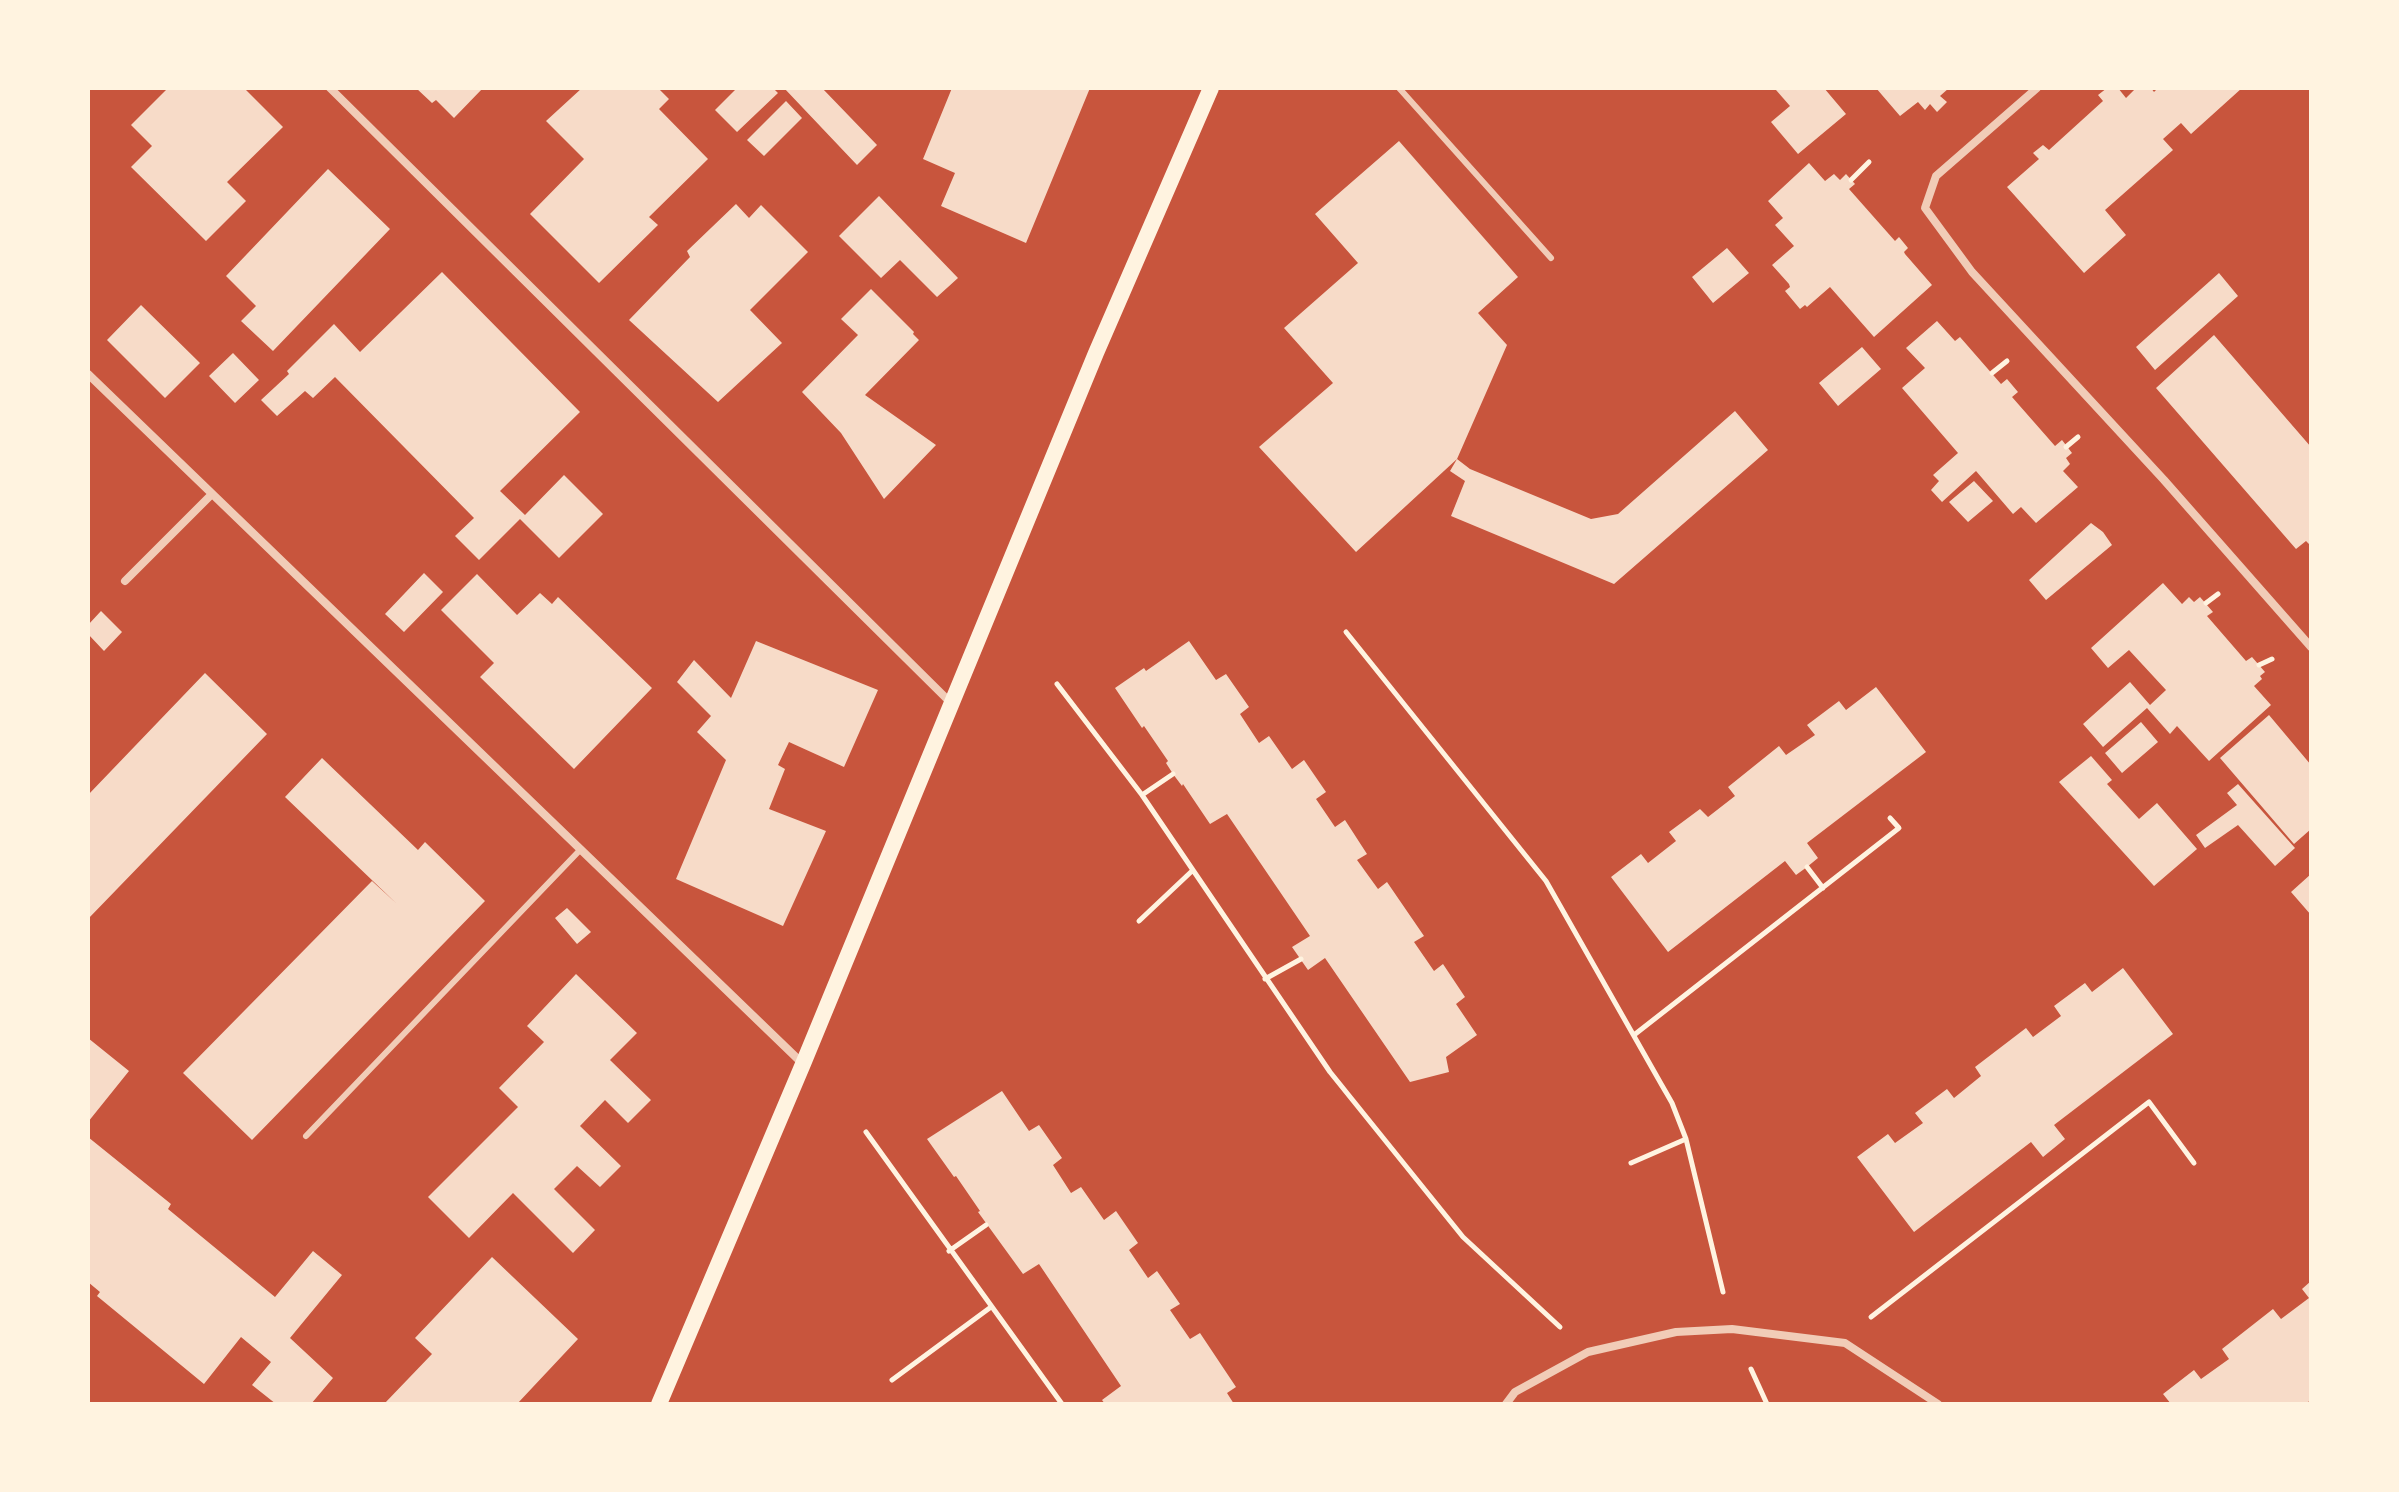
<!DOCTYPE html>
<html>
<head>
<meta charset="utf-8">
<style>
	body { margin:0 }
	#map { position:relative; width:2399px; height:1492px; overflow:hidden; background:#c8553d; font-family:Raleway,sans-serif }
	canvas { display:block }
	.frame { position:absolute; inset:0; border:90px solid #fff3e0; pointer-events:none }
</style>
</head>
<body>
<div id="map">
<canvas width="2399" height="1492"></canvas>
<div class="frame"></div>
</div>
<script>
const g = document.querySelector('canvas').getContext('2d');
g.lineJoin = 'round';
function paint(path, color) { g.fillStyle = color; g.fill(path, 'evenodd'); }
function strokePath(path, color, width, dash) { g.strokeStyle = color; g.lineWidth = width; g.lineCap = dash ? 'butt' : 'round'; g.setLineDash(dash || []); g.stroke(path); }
paint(new Path2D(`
	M 168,88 L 244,88 L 283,127 L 227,182 L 246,201 L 206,241 L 131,167 L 152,146 L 131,125 Z
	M 416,88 L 483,88 L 454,118 L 436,100 L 432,103 Z
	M 582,88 L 658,88 L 669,99 L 659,109 L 708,159 L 649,217 L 658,225 L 599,283 L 530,214 L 584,159 L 546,121 Z
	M 737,88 L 773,88 L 778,93 L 737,132 L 715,110 Z
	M 784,88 L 822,88 L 877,145 L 857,165 Z
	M 952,88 L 1090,88 L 1026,243 L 941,206 L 955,173 L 923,159 Z
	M 1779,88 L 1824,88 L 1846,114 L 1798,154 L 1771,122 L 1790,106 L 1776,90 Z
	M 1876,88 L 1949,88 L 1940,96 L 1947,102 L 1937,112 L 1930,104 L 1925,110 L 1918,102 L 1900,116 Z
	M 2107,88 L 2113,88 L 2116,90 L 2118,88 L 2126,98 L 2136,88 L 2151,88 L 2154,92 L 2158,88 L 2242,88 L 2191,134 L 2181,123 L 2163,139 L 2173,150 L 2105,210 L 2126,235 L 2084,273 L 2007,187 L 2039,159 L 2033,153 L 2043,145 L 2049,150 L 2103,101 L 2098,95 Z
	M 786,101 L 802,118 L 764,156 L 747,140 Z
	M 1399,141 L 1518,277 L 1478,313 L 1507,345 L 1457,459 L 1470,469 L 1591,519 L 1618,514 L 1735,411 L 1768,450 L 1614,584 L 1451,516 L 1465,481 L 1450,471 L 1457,459 L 1356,552 L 1259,447 L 1333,383 L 1284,328 L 1358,263 L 1315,214 Z
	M 1809,163 L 1825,181 L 1834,174 L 1840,180 L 1846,174 L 1855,184 L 1849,189 L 1895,241 L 1899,237 L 1908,248 L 1904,252 L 1905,254 L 1932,285 L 1874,337 L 1830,287 L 1807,307 L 1805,305 L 1800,309 L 1785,291 L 1790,287 L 1789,284 L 1772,265 L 1794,246 L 1775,225 L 1783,218 L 1768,201 Z
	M 328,169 L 390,229 L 273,351 L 241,321 L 256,306 L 226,276 Z
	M 879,196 L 958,278 L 937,297 L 900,260 L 881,278 L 839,236 Z
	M 736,204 L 749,218 L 761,205 L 808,252 L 750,310 L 782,343 L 718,402 L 629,320 L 690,257 L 687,251 Z
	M 1727,248 L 1749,273 L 1713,303 L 1692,277 Z
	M 442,272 L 580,412 L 500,491 L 525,515 L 564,475 L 603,514 L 559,558 L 520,519 L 479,560 L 455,536 L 474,518 L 335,377 L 313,398 L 305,391 L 277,416 L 261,400 L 289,374 L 287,371 L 334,324 L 360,352 Z
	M 2219,273 L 2238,296 L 2155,370 L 2136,347 Z
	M 871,289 L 914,332 L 913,334 L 919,340 L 865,395 L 936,445 L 884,499 L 841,433 L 802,392 L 858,335 L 841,319 Z
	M 141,305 L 200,363 L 165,398 L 107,340 Z
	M 1937,321 L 1955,341 L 1960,337 L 2001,384 L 2007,379 L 2018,392 L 2012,397 L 2055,446 L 2062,440 L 2072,453 L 2066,458 L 2070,464 L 2063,471 L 2078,487 L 2036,523 L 2021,507 L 2013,514 L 1976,471 L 1942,502 L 1931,490 L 1939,481 L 1933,475 L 1958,453 L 1902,388 L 1925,368 L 1906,348 Z
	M 2214,335 L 2311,447 L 2311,546 L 2306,541 L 2296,549 L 2156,388 Z
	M 1862,347 L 1881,369 L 1838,406 L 1819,383 Z
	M 233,353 L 259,380 L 235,403 L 209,376 Z
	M 1974,481 L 1993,501 L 1968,522 L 1949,502 Z
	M 2091,523 L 2103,532 L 2112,545 L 2046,600 L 2029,580 Z
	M 424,573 L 443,592 L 404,632 L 385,614 Z
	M 477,574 L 517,615 L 540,593 L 552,604 L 558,597 L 652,688 L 574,769 L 480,677 L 494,663 L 441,610 Z
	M 2163,583 L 2182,604 L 2189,597 L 2194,602 L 2200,597 L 2213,612 L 2207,616 L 2246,661 L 2252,657 L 2265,672 L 2260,676 L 2262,679 L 2254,686 L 2271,705 L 2209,761 L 2177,726 L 2170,734 L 2147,708 L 2103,747 L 2083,724 L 2130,682 L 2150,705 L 2166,690 L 2129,650 L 2108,668 L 2091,648 Z
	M 101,611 L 122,632 L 104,651 L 88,634 L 88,625 Z
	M 756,641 L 878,690 L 844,767 L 789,742 L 778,765 L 785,769 L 769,809 L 826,831 L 783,926 L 676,879 L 726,760 L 697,732 L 711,716 L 677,682 L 694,660 L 731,698 Z
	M 1189,641 L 1216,680 L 1226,674 L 1249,707 L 1240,714 L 1259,743 L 1269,736 L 1292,769 L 1304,760 L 1326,792 L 1316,799 L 1335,827 L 1345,820 L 1367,854 L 1357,860 L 1378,889 L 1387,882 L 1424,936 L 1414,942 L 1434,971 L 1443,964 L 1465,997 L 1456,1004 L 1477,1035 L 1446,1057 L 1449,1072 L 1410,1082 L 1325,958 L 1308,970 L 1292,947 L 1310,936 L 1227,814 L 1210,824 L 1183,784 L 1182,786 L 1173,774 L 1166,763 L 1168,761 L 1144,726 L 1142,728 L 1115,688 L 1144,668 L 1146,671 Z
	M 205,673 L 267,734 L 88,919 L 88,795 Z
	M 1876,687 L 1926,752 L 1807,843 L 1818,858 L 1807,867 L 1796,875 L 1785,861 L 1668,952 L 1611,877 L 1641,854 L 1648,863 L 1676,841 L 1669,832 L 1700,809 L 1708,817 L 1735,796 L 1728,787 L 1779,746 L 1786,755 L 1815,735 L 1807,725 L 1839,701 L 1846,710 Z
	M 2269,715 L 2311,765 L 2311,829 L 2294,844 L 2220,758 Z
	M 2141,722 L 2158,742 L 2122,773 L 2105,753 Z
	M 2091,756 L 2112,780 L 2107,784 L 2139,819 L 2157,803 L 2197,849 L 2154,886 L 2059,782 Z
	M 322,758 L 418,850 L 425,842 L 485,901 L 252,1140 L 183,1073 L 372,881 L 397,904 L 285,797 Z
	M 2238,784 L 2295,848 L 2275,866 L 2238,825 L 2205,848 L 2196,835 L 2237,805 L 2227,793 Z
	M 2311,874 L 2311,915 L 2291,892 Z
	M 567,908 L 591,932 L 577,944 L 555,918 Z
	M 2123,968 L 2173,1034 L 2054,1125 L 2065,1139 L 2043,1157 L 2031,1142 L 1914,1232 L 1857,1157 L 1888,1134 L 1895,1143 L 1923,1123 L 1915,1113 L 1947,1089 L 1954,1098 L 1981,1076 L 1975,1067 L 2026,1028 L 2033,1037 L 2061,1016 L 2054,1006 L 2085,983 L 2092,992 Z
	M 576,974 L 637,1033 L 610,1060 L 651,1100 L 628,1123 L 605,1100 L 580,1126 L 621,1166 L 600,1187 L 577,1166 L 554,1189 L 595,1230 L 573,1253 L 513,1193 L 469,1238 L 428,1197 L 518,1107 L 499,1088 L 544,1042 L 527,1026 Z
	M 88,1038 L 129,1071 L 88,1122 Z
	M 1002,1091 L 1029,1131 L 1039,1125 L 1062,1158 L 1053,1165 L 1071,1193 L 1081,1187 L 1104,1220 L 1116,1211 L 1138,1243 L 1129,1250 L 1148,1278 L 1157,1271 L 1180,1304 L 1170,1310 L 1190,1339 L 1200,1333 L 1236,1387 L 1227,1393 L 1234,1404 L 1105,1404 L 1102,1400 L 1121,1386 L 1039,1264 L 1023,1274 L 978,1212 L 980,1211 L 956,1176 L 954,1177 L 927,1139 Z
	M 88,1137 L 171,1204 L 168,1209 L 275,1297 L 313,1251 L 342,1275 L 290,1338 L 333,1378 L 311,1404 L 276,1404 L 252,1385 L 271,1362 L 241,1337 L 204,1384 L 97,1296 L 100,1292 L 88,1282 Z
	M 492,1257 L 578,1339 L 517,1404 L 384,1404 L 432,1354 L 415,1338 Z
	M 2311,1281 L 2311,1400 L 2305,1404 L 2171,1404 L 2163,1394 L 2194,1370 L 2201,1379 L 2229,1359 L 2222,1349 L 2273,1309 L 2281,1319 L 2309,1298 L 2302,1289 Z`), '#f7dbc8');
strokePath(new Path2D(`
	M 1851,180 L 1869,162
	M 1992,373 L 2007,361
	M 2066,447 L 2078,437
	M 2206,603 L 2218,594
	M 1346,632 L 1546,881 L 1672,1103 L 1686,1139 L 1723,1292
	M 2259,665 L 2272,659
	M 1057,684 L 1142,795 L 1330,1072 L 1463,1237 L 1560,1327
	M 1142,795 L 1173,774
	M 1807,867 L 1823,888
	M 1139,921 L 1192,871
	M 1265,979 L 1301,959
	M 1634,1035 L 1899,828 L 1890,818
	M 866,1132 L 1062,1404
	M 1631,1163 L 1686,1139
	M 949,1251 L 986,1225
	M 1871,1317 L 2149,1102 L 2194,1163
	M 1751,1369 L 1767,1404
	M 892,1380 L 991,1307`), '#fff3e0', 5);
strokePath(new Path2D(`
	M 1399,88 L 1551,258
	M 306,1136 L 581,849`), '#f1ccb7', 6);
strokePath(new Path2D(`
	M 330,88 L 951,703
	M 2037,88 L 1936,176 L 1925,208 L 1972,272 L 2164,480 L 2311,647
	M 88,374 L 803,1064
	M 125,581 L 212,494
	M 1506,1404 L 1515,1392 L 1588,1352 L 1676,1332 L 1732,1329 L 1845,1343 L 1938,1404`), '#f1ccb7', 8);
strokePath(new Path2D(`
	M 659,1404 L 803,1064 L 1096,353 L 1211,88`), '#fff3e0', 16);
</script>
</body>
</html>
